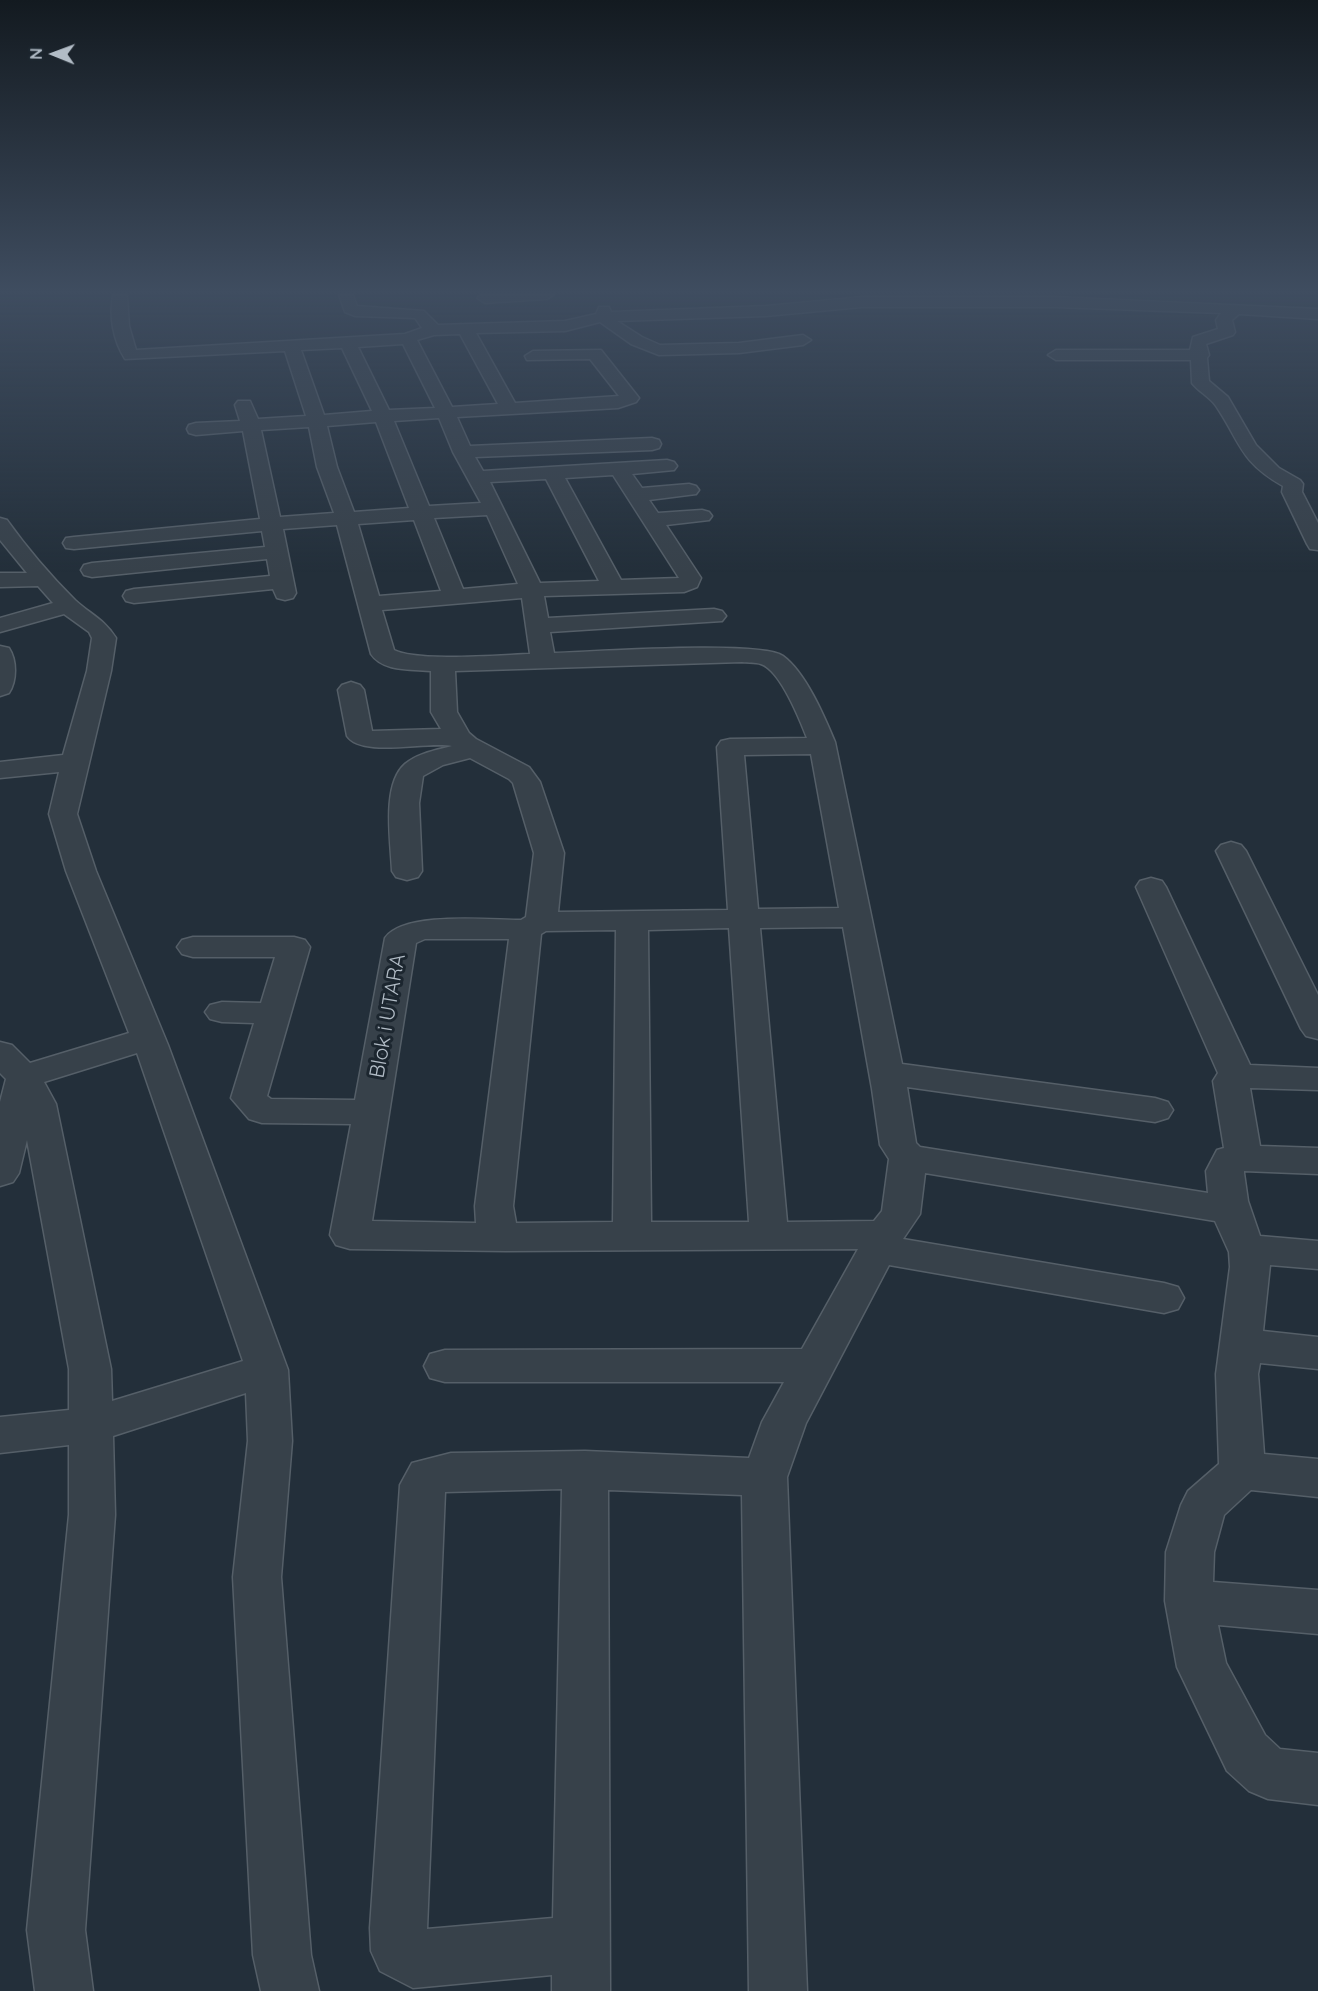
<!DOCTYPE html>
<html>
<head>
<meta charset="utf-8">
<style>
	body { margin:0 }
	#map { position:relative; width:1318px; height:1991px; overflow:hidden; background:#232f3a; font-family:Quicksand,sans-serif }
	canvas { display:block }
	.north { position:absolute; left:24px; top:24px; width:60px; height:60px; -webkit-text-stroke:4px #1c262f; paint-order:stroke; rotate:271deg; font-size:16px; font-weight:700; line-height:24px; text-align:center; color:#b2bcc6 }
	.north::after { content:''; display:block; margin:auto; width:21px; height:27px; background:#b2bcc6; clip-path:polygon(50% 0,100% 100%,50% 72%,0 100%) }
</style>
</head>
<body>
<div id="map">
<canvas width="1318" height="1991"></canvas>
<div class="north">N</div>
</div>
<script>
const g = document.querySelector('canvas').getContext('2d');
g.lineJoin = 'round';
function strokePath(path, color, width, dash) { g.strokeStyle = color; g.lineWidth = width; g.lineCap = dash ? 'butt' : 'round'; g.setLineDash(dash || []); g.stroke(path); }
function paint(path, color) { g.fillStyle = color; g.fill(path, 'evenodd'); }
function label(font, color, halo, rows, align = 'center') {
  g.font = font + ' Quicksand,sans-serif'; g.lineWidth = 6; g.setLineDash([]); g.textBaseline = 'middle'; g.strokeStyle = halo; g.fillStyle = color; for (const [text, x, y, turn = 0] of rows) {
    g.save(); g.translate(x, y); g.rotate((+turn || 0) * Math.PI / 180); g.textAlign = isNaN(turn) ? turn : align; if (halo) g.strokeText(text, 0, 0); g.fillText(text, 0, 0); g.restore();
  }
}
const minor = new Path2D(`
	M 113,295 L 127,295 L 129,326 L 136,350 L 405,334 L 422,328 L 415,318 L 355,316 L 345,312 L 339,295 L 353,295 L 357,306 L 424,311 L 438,325 L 565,321 L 596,314 L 599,307 L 609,307 L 611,312 L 766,306 L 862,297 L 1055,297 L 1318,309 L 1318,319 L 1239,314 L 1232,320 L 1235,332 L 1233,335 L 1206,344 L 1209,355 L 1207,358 L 1209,381 L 1228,397 L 1256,445 L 1279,468 L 1300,480 L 1303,484 L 1302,492 L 1318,523 L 1318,550 L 1310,549 L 1307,544 L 1282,492 L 1283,486 C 1239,461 1241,443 1216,406 C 1210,397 1199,392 1192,383 L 1191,360 L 1056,360 L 1048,355 L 1056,350 L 1190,350 L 1193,337 L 1218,329 L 1216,320 L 1221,313 L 1055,307 L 862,307 L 766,316 L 617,321 L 642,337 L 660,345 L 739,343 L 803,335 L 811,340 L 803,345 L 739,353 L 659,355 L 631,344 L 600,322 L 565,331 L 476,333 L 515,403 L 619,396 L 590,359 L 527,360 L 525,356 L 533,351 L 601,350 L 639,398 L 636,402 L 618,408 L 457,417 L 470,446 L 652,438 L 659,440 L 661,444 L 659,448 L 652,450 L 475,457 L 483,471 L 667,460 L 674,462 L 677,466 L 674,470 L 632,474 L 642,488 L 689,484 L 696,486 L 699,490 L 696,494 L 649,500 L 658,513 L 702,510 L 709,512 L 712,516 L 709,520 L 666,525 L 701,578 L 697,587 L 684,592 L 544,596 L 548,618 L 714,609 L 722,611 L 726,616 L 722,621 L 550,632 L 554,653 C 591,652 761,640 783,656 C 806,673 824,716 835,742 L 902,1064 L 1155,1098 L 1168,1102 L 1173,1110 L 1168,1118 L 1155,1122 L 907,1087 L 916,1143 L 920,1147 L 1208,1193 L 1206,1171 L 1217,1150 L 1224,1148 L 1213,1081 L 1218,1073 L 1136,887 L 1140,881 L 1151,878 L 1162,881 L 1166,887 L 1250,1065 L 1318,1068 L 1318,1090 L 1250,1088 L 1260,1146 L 1318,1148 L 1318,1174 L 1244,1171 L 1244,1173 L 1248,1201 L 1260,1236 L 1318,1241 L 1318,1269 L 1270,1265 L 1263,1331 L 1318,1337 L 1318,1369 L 1260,1363 L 1258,1374 L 1264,1454 L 1318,1459 L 1318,1497 L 1251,1490 L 1224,1515 L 1214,1552 L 1213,1582 L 1318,1590 L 1318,1634 L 1218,1625 L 1226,1663 L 1265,1735 L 1280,1749 L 1318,1753 L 1318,1805 L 1268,1799 L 1249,1791 L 1227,1771 L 1177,1667 L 1165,1601 L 1166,1552 L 1181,1505 L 1188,1491 L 1219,1464 L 1216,1374 L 1230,1267 L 1229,1252 L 1215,1221 L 925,1173 L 920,1214 L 903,1239 L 1164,1283 L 1178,1287 L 1184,1298 L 1178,1309 L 1164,1313 L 889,1265 L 806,1423 L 787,1477 L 807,1991 L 749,1991 L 742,1495 L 608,1490 L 610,1991 L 552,1991 L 552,1975 L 413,1988 L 380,1971 L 371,1951 L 370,1928 L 400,1485 L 412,1463 L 451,1453 L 585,1451 L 749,1458 L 762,1422 L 784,1382 L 445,1382 L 430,1378 L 424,1366 L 430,1354 L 445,1350 L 802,1349 L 858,1249 L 506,1251 L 350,1249 L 336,1245 L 330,1235 L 351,1124 L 262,1123 L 249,1119 L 231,1098 L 254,1023 L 222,1022 L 210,1019 L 205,1012 L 210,1005 L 222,1002 L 261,1003 L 275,957 L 193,957 L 182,954 L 177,947 L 182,940 L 193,937 L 294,937 L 305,940 L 310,947 L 267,1096 L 271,1099 L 355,1100 L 385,938 C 404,911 489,920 521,920 L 526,917 L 534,853 L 513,783 L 509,779 L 470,758 L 443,765 L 423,776 L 419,803 L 422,871 L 418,877 L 407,880 L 396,877 L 392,871 C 391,842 381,785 405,764 C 418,753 437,750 452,746 C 427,741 362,758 347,736 L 338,690 L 342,685 L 351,682 L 360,685 L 364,690 L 372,731 L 441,729 L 431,712 L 431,671 C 411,669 383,672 371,654 L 337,525 L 283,529 L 296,593 L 293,598 L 285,600 L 277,598 L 273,589 L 134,603 L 126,601 L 123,596 L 126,591 L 134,589 L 270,576 L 267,559 L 92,577 L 84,575 L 81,570 L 84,565 L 92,563 L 265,547 L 262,531 L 74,549 L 66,548 L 63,543 L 66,538 L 74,537 L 260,519 L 243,431 L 196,435 L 189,433 L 187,429 L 189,425 L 196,423 L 240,421 L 235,405 L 238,401 L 250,401 L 258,419 L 306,416 L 285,351 L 125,359 C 113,340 109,316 113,295 ZM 460,334 L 498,404 L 452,407 L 417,340 L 434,335 ZM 403,344 L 435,408 L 389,410 L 358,347 ZM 342,348 L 372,411 L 324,415 L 301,350 ZM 439,418 L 453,452 L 481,503 L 429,506 L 394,421 ZM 376,422 L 409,508 L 354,512 L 337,467 L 327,426 ZM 309,427 L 317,467 L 334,513 L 280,517 L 261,430 ZM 613,475 L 679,578 L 621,580 L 565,478 ZM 546,479 L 599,581 L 540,583 L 490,482 ZM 487,515 L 518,584 L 463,589 L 434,518 ZM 414,520 L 441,591 L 379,596 L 358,524 ZM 522,598 L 530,654 C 500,655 417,662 394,650 L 382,610 ZM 742,662 C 748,663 755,662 761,664 C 780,670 800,720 807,738 L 730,739 L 721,741 L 717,747 L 728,910 L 558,912 L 564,853 L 540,782 L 529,767 L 476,739 L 469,733 L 457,712 L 455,671 ZM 811,754 L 839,908 L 758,909 L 744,755 ZM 843,927 L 872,1089 L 880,1145 L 889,1159 L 882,1211 L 874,1221 L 787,1222 L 760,928 ZM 729,928 L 749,1222 L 651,1222 L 648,930 ZM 616,930 L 613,1222 L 516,1223 L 513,1206 L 541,934 L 546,931 ZM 425,939 L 509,939 L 475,1206 L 476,1223 L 372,1221 L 416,943 ZM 562,1489 L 553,1918 L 427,1929 L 445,1492 Z
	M 480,295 L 554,295 L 547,299 L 485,303 L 477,298 Z
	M 0,518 L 7,520 C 27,548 50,575 75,600 C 90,614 104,619 116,638 L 111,671 L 77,814 L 96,871 L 168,1045 L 288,1370 L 292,1441 L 281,1577 L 311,1955 L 319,1991 L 261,1991 L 253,1955 L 233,1577 L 248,1441 L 246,1393 L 113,1436 L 115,1515 L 85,1930 L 93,1991 L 35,1991 L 27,1930 L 69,1515 L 69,1445 L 0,1453 L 0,1417 L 69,1410 L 69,1369 L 27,1140 L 19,1173 L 13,1182 L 0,1186 L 0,1102 L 6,1079 L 0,1073 L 0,1042 L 12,1045 L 30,1063 L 129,1033 L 66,871 L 49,814 L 59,772 L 0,778 L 0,762 L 63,755 L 87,671 L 92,638 L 89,632 L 64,614 L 0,632 L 0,618 L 53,603 L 38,586 L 0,587 L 0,573 L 27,573 L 0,540 ZM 137,1053 L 243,1361 L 112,1401 L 111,1369 L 56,1104 L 44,1082 Z
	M 0,646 L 9,648 C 17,660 17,681 9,693 L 0,696 Z
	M 1231,842 L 1241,845 L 1246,851 L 1318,995 L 1318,1039 L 1306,1036 L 1301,1029 L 1216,851 L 1221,845 Z`);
strokePath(minor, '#555f68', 3);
paint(minor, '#37414a');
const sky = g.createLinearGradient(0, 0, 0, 573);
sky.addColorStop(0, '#131a20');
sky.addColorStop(0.51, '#3f4d60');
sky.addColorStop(1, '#3f4d6000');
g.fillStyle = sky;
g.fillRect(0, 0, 1318, 573);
label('21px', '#b2bcc6', '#1c262f', [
	["Blok i UTARA",388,1016,-80]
]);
</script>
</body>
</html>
